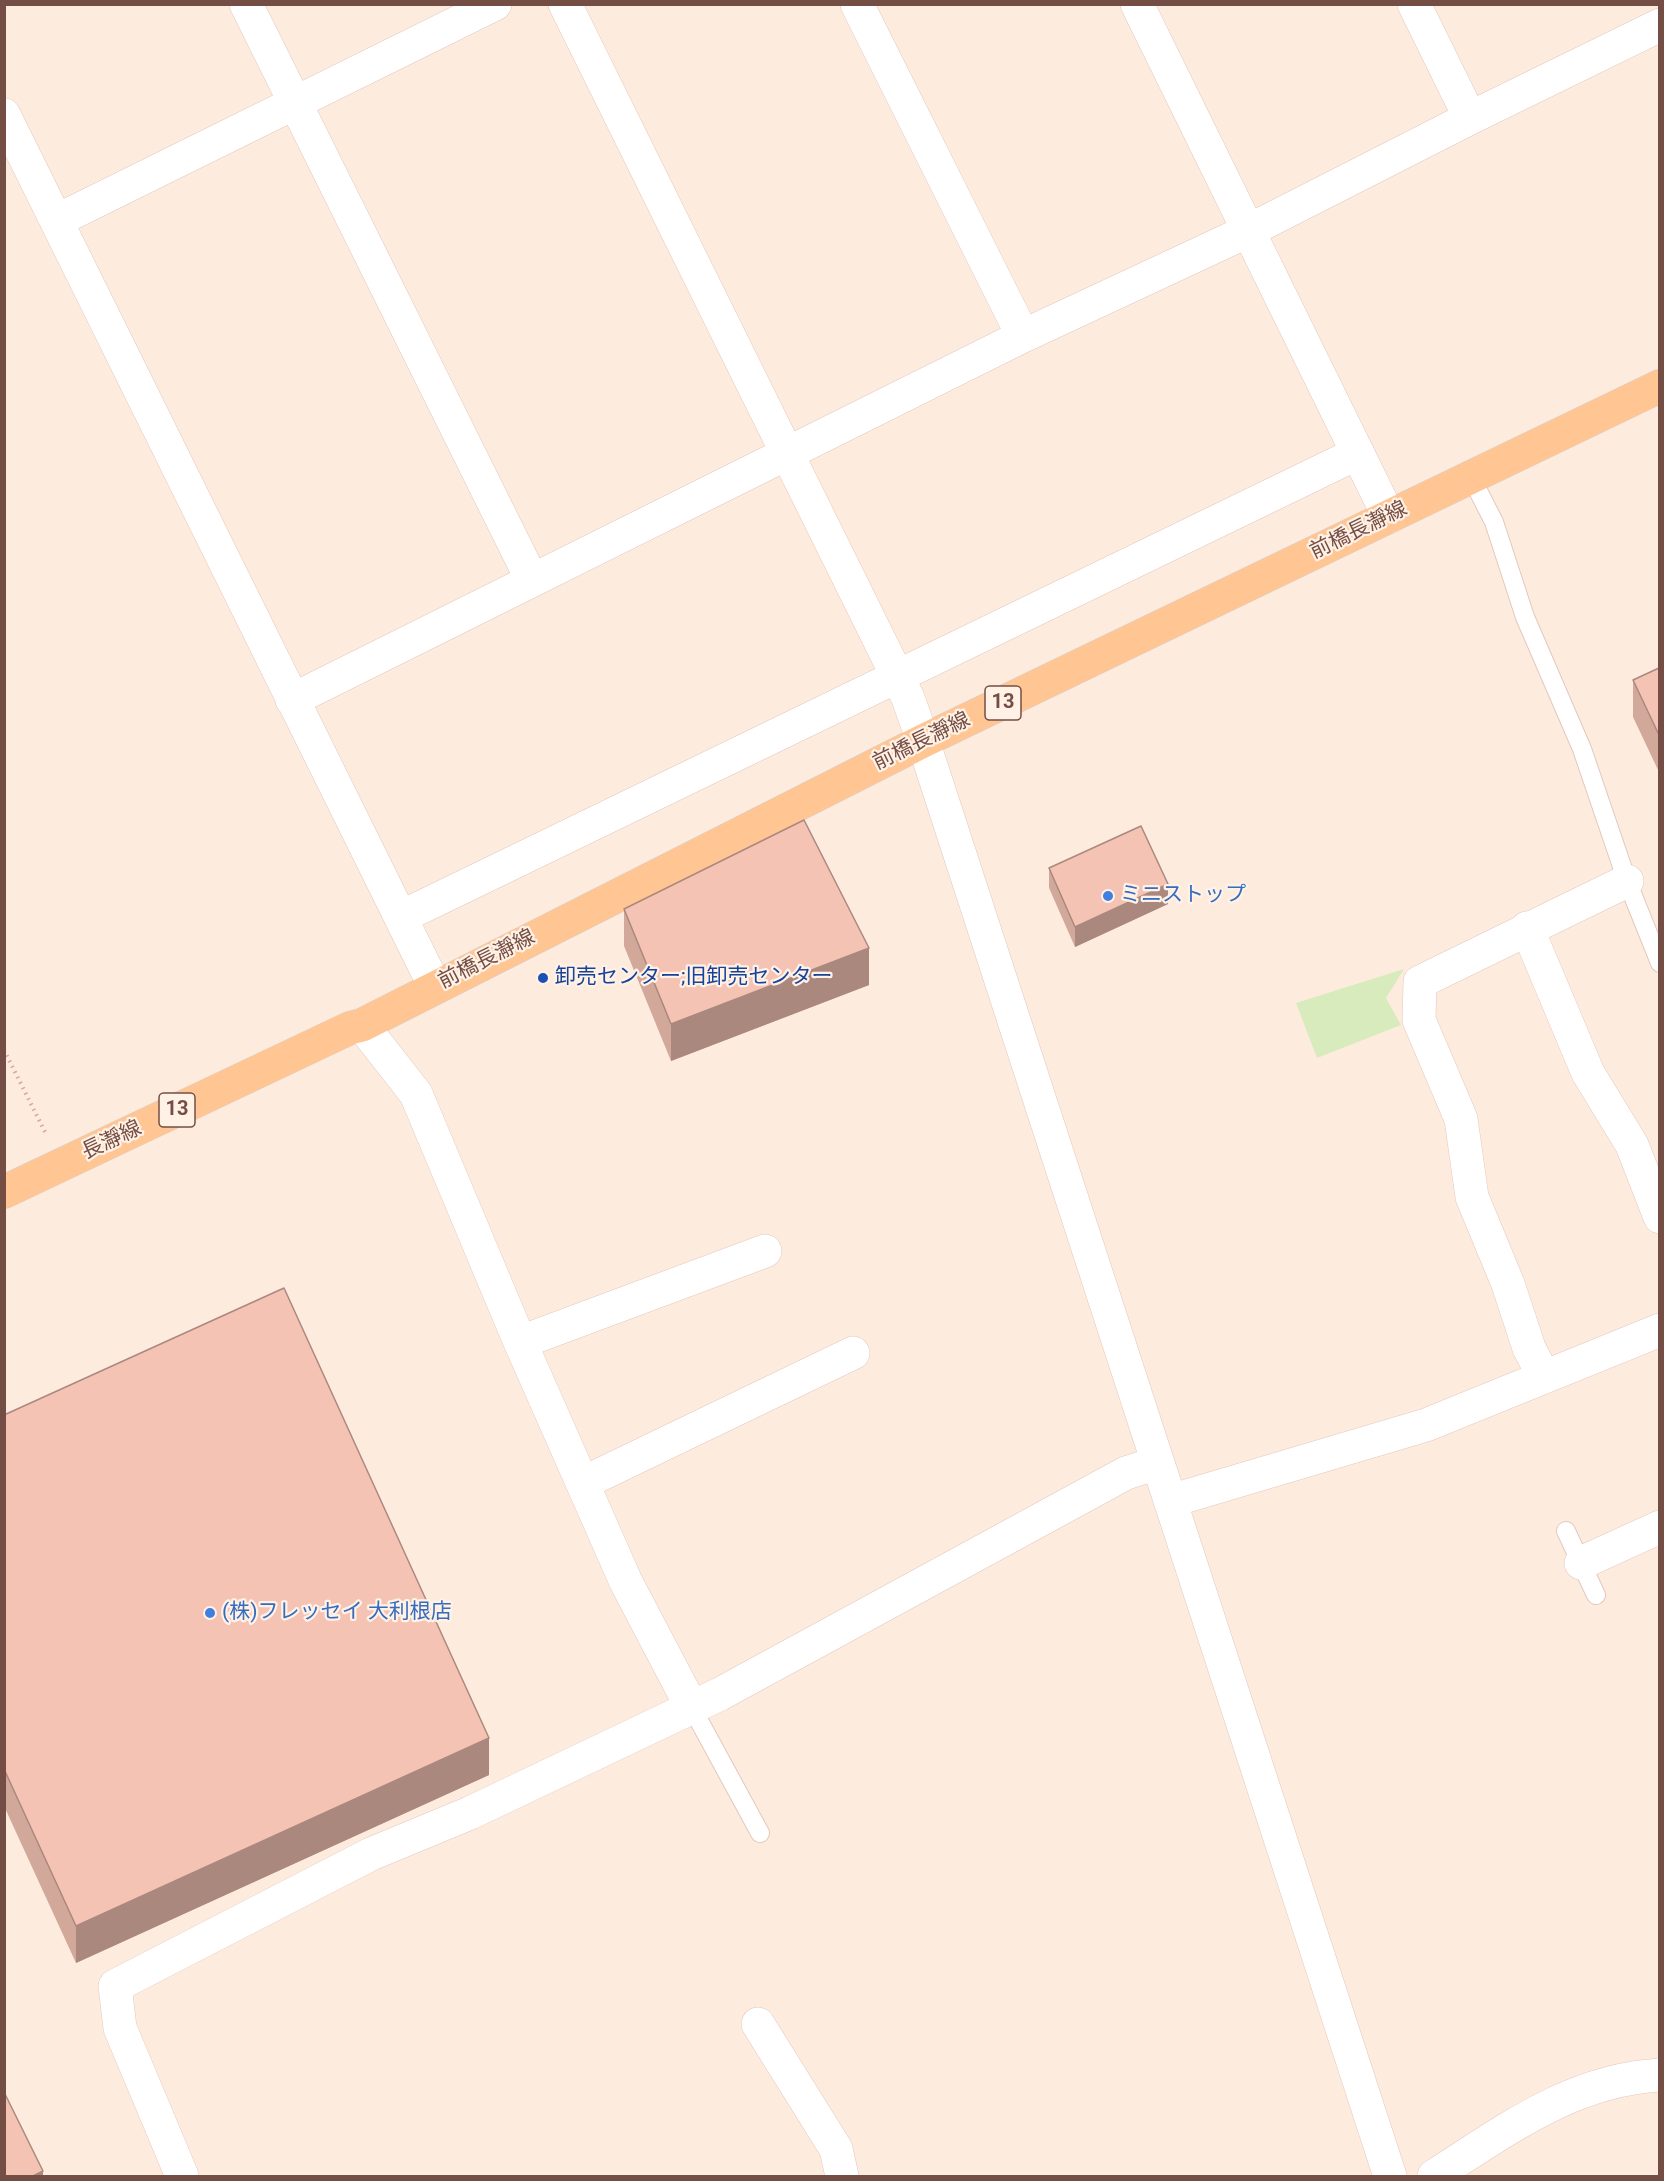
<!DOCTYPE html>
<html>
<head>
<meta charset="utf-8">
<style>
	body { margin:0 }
	#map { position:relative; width:1664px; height:2181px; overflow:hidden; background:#fdecde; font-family:Roboto,sans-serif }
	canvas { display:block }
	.frame { position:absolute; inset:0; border:6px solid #744e45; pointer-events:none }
</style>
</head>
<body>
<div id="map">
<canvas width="1664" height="2181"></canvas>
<div class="frame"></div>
</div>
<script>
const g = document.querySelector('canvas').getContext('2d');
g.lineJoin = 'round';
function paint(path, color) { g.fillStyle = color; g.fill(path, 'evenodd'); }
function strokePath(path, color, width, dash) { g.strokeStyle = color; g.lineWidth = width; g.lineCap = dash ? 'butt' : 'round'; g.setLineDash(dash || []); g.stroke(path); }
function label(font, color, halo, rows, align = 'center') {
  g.font = font + ' Roboto,"Noto Sans JP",sans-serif'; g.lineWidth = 4.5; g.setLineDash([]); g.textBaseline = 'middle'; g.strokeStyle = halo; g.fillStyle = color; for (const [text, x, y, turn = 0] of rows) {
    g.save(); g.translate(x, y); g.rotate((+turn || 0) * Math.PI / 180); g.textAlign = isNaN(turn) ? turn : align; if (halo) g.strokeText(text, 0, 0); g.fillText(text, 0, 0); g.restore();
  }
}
paint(new Path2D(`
	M 1404,969 L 1386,998 L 1401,1025 L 1317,1058 L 1296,1003 Z`), '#d7ebbc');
const lane = new Path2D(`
	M 1471,477 L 1494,522 L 1525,617 L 1582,749 L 1627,881 L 1660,963
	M 1566,1531 L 1596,1595
	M 691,1706 L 760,1833`);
const street = new Path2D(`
	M 246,4 L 532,580
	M 857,4 L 1023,336
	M 1137,4 L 1389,517
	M 1414,4 L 1470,118
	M 4,115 L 435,987
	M 58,220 L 495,4
	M 292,700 L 1023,336 L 1248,231 L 1470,118 L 1660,25
	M 923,741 L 1390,2176
	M 401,917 L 1358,453
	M 1527,928 L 1588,1073 L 1632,1145 L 1660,1217
	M 362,1025 L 416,1094 L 517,1335 L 626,1582 L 691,1706
	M 521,1342 L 765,1251
	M 1543,1375 L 1529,1348 L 1508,1284 L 1472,1197 L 1461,1119 L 1419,1020 L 1420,982 L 1627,881
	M 583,1483 L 853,1353
	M 1170,1501 L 1426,1425 L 1660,1330
	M 1581,1563 L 1660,1527
	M 758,2024 L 836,2149 L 842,2176
	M 182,2176 L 120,2028 L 115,1986 L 371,1854 L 470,1813 L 720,1694 L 1126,1473 L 1157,1463
	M 1434,2176 C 1505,2131 1571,2080 1660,2075`);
const secondary = new Path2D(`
	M 565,4 L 908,698 L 923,741`);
const primary = new Path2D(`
	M 4,1192 L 350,1028 L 362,1025 L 923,741 L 1660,386`);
strokePath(lane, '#e3c8bd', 20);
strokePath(street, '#e3c8bd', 34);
strokePath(secondary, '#e9c8b9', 34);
strokePath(primary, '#d8cdcb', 34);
strokePath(new Path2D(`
	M 4,1050 L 45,1132`), '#d8a798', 4, [1.5, 4.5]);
strokePath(lane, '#fff', 18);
strokePath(street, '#fff', 33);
strokePath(secondary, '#fff', 33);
strokePath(primary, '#ffc693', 33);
paint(new Path2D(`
	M 1659,668 L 1659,772 L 1633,717 L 1633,680 Z
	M 1049,868 L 1168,904 L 1075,947 L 1049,888 Z
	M 624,909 L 869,985 L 671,1061 L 624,946 Z
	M 4,1415 L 489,1775 L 76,1963 L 4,1806 Z`), '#d2a89b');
paint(new Path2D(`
	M 1168,884 L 1168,904 L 1075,947 L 1075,927 Z
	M 869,948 L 869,985 L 671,1061 L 671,1024 Z
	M 489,1738 L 489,1775 L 76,1963 L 76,1926 Z
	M 43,2171 L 43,2176 L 33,2176 Z`), '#ab887e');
const building = new Path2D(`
	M 1659,668 L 1659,735 L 1633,680 Z
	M 804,820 L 869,948 L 671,1024 L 624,909 Z
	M 1141,826 L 1168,884 L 1075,927 L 1049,868 Z
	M 284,1288 L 489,1738 L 76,1926 L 4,1769 L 4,1415 Z
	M 4,2092 L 43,2171 L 33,2176 L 4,2176 Z`);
paint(building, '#f4c3b4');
strokePath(building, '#ab887e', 1.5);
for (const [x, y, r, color] of [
	[1108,896,6,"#3f7fe0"],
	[543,978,6,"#1a4fb4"],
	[210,1613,6,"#3f7fe0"]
]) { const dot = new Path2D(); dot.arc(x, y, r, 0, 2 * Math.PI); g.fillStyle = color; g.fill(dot); strokePath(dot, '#fff1e5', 2); }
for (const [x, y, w] of [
	[1003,703,36],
	[177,1110,36]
]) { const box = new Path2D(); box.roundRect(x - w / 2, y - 17, w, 34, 4.5); g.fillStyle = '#fff1e5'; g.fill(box); strokePath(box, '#744e45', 1.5); }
label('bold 20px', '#744e45', null, [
	["13",1003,703],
	["13",177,1110]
]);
label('21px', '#744e45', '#fff1e5', [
	["前橋長瀞線",1359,531,-26],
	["前橋長瀞線",922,742,-26],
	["前橋長瀞線",487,960,-27],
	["長瀞線",112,1141,-25]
]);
label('21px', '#366cbe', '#fff1e5', [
	["ミニストップ",1120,896],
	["(株)フレッセイ 大利根店",222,1613]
], 'left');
label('21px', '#164399', '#fff1e5', [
	["卸売センター;旧卸売センター",555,978]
], 'left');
</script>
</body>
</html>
